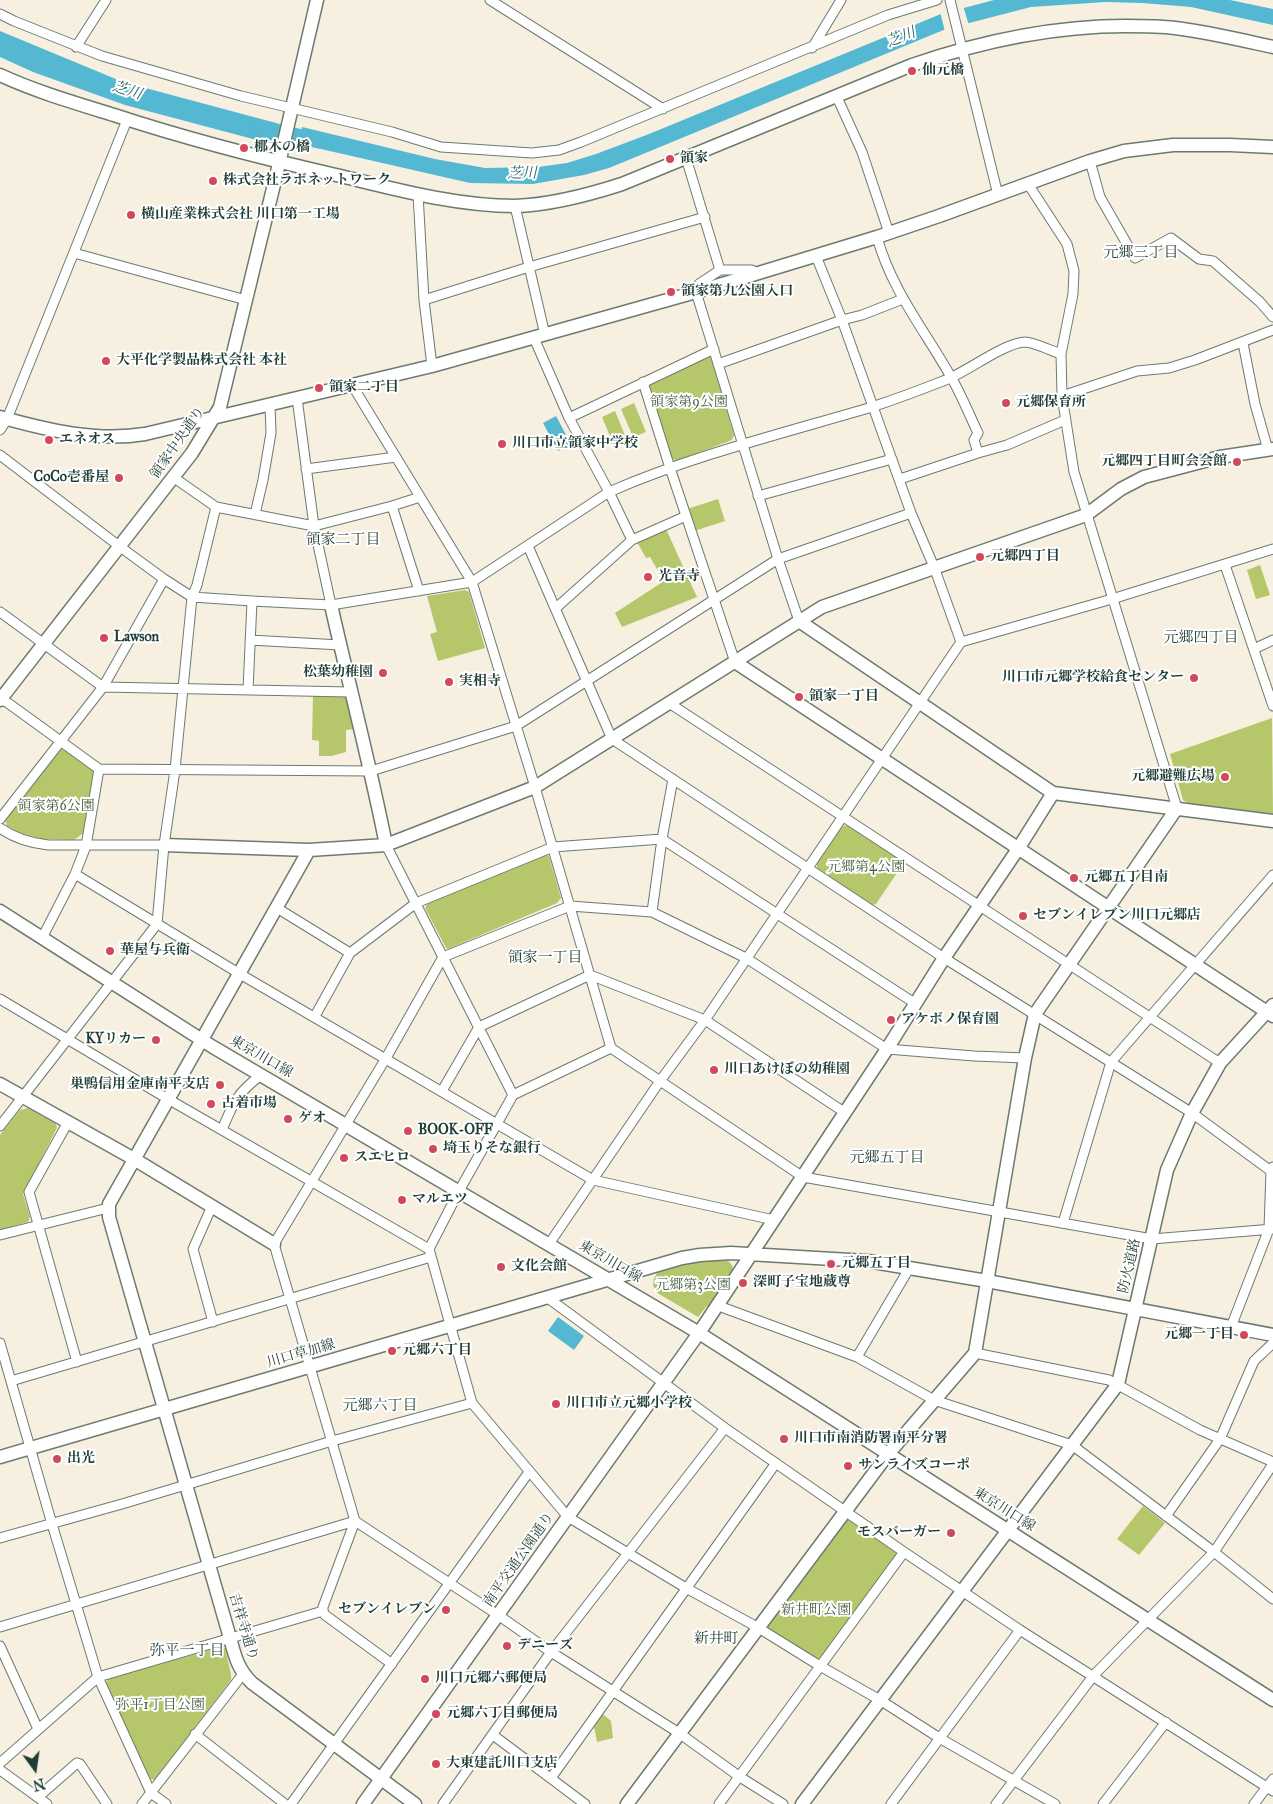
<!DOCTYPE html>
<html>
<head>
<meta charset="utf-8">
<style>
	body { margin:0 }
	#map { position:relative; width:1273px; height:1804px; overflow:hidden; background:#f7efdf; font-family:"IM FELL Great Primer",serif }
	canvas { display:block }
	.north { position:absolute; left:10px; top:1744px; width:50px; height:50px; -webkit-text-stroke:4px #fff; paint-order:stroke; rotate:166deg; font-size:14px; font-weight:700; line-height:20px; text-align:center; color:#1f3d34 }
	.north::after { content:''; display:block; margin:auto; width:18px; height:22px; background:#1f3d34; clip-path:polygon(50% 0,100% 100%,50% 72%,0 100%) }
</style>
</head>
<body>
<div id="map">
<canvas width="1273" height="1804"></canvas>
<div class="north">N</div>
</div>
<script>
const g = document.querySelector('canvas').getContext('2d');
g.lineJoin = 'round';
function paint(path, color) { g.fillStyle = color; g.fill(path, 'evenodd'); }
function strokePath(path, color, width, dash) { g.strokeStyle = color; g.lineWidth = width; g.lineCap = dash ? 'butt' : 'round'; g.setLineDash(dash || []); g.stroke(path); }
function label(font, color, halo, rows, align = 'center') {
  g.font = font + ' "IM FELL Great Primer","Noto Serif JP",serif'; g.lineWidth = 4; g.setLineDash([]); g.textBaseline = 'middle'; g.strokeStyle = halo; g.fillStyle = color; for (const [text, x, y, turn = 0] of rows) {
    g.save(); g.translate(x, y); g.rotate((+turn || 0) * Math.PI / 180); g.textAlign = isNaN(turn) ? turn : align; if (halo) g.strokeText(text, 0, 0); g.fillText(text, 0, 0); g.restore();
  }
}
paint(new Path2D(`
	M 706,356 L 712,358 L 734,435 L 732,440 L 676,461 L 672,458 L 648,389 L 651,382 Z
	M 634,403 L 646,432 L 633,437 L 621,409 Z
	M 615,411 L 627,440 L 614,446 L 602,417 Z
	M 718,499 L 725,521 L 694,531 L 687,509 Z
	M 666,529 L 697,597 L 622,627 L 615,613 L 664,581 L 650,557 L 646,558 L 637,542 Z
	M 1260,565 L 1270,595 L 1256,599 L 1247,570 Z
	M 465,590 L 469,592 L 485,648 L 438,661 L 430,634 L 437,632 L 427,596 Z
	M 313,696 L 343,696 L 348,700 L 354,729 L 346,730 L 346,752 L 331,756 L 319,756 L 319,741 L 312,740 Z
	M 1272,718 L 1273,816 L 1189,804 L 1183,800 L 1170,754 Z
	M 65,749 L 92,768 L 94,775 L 86,831 L 74,840 L 42,839 L 20,833 L 7,826 L 5,819 L 58,750 Z
	M 849,825 L 902,860 L 903,864 L 876,904 L 872,905 L 817,868 L 817,863 L 842,826 Z
	M 545,854 L 549,856 L 561,898 L 557,903 L 448,949 L 446,948 L 425,908 L 428,902 Z
	M 28,1108 L 56,1124 L 57,1128 L 23,1194 L 30,1217 L 28,1222 L 0,1230 L 0,1135 L 20,1110 Z
	M 724,1259 C 729,1261 733,1264 733,1270 L 708,1307 L 707,1306 L 698,1317 L 659,1294 C 651,1287 652,1281 657,1273 L 693,1262 Z
	M 1143,1506 L 1165,1523 L 1139,1555 L 1117,1539 Z
	M 851,1518 L 897,1550 L 898,1556 L 823,1657 L 815,1659 L 768,1630 L 767,1623 L 845,1520 Z
	M 221,1647 L 225,1648 L 231,1674 L 231,1680 L 155,1780 L 150,1779 L 105,1685 L 108,1679 Z
	M 603,1714 L 611,1721 L 613,1738 L 597,1742 L 594,1726 Z`), '#b6c76b');
paint(new Path2D(`
	M 994,0 L 1230,0 L 1273,9 L 1273,25 L 1191,7 L 1142,3 L 1105,2 L 1031,7 L 946,29 L 609,168 L 584,175 L 533,184 L 470,183 L 299,144 L 302,127 L 435,159 L 485,168 L 538,167 L 567,163 L 596,154 L 649,134 L 941,14 Z
	M 0,31 L 123,82 L 276,123 L 273,139 L 268,143 L 125,105 L 33,72 L 0,57 Z
	M 556,416 L 571,444 L 558,451 L 543,423 Z
	M 558,1317 L 584,1336 L 574,1350 L 548,1331 Z`), '#54b8d3');
paint(new Path2D(`
	M 963,5 L 969,26 L 945,32 L 940,11 Z`), '#f7efdf');
strokePath(new Path2D(`
	M 256,126 L 319,141`), '#54b8d3', 15);
const street = new Path2D(`
	M 490,0 L 663,109
	M 950,0 L 998,195
	M 0,14 L 14,21 L 102,56 L 241,96 L 392,132 L 441,147 L 532,153 L 559,150 L 581,142 L 888,15 L 937,0
	M 76,47 L 106,0
	M 812,48 L 841,0
	M 836,95 L 862,152 L 889,233
	M 686,158 L 720,270 L 699,284 L 696,292 L 778,559 L 799,621
	M 1090,161 L 1100,197 L 1135,258 L 1171,238 L 1199,259 L 1213,261 L 1260,302 L 1273,317
	M 1028,184 L 1067,244 L 1074,271 L 1073,294 L 1061,354 L 1062,396 L 1074,472 L 1177,808
	M 418,194 L 424,300 L 432,366
	M 515,206 L 545,335
	M 877,237 C 891,289 925,331 951,377 C 961,394 969,414 978,433 L 974,440 L 978,453
	M 74,253 L 246,300
	M 816,256 L 842,320 L 911,513 L 934,567 L 961,642
	M 720,270 L 752,270 L 757,273
	M 424,300 L 529,267 L 705,217
	M 534,338 L 569,418 L 609,492 L 632,540
	M 1243,343 L 1255,404 L 1268,450
	M 718,364 L 842,320 L 862,315 L 903,299
	M 643,382 L 670,468 L 735,662
	M 352,385 L 472,582 L 535,787 L 611,1048 L 803,1177 L 1152,1239 L 1273,1229
	M 1062,396 L 1137,371 L 1169,368 L 1195,360 L 1273,330
	M 297,398 L 314,526 L 331,605
	M 569,418 L 714,349
	M 0,430 L 7,419 L 127,120
	M 0,455 L 119,546 L 164,579 L 192,597 L 252,601 L 331,605 L 472,582 L 609,492 C 694,455 784,433 872,407 C 896,399 920,390 943,381 C 966,373 1003,343 1025,342 C 1033,342 1052,351 1061,354
	M 306,469 L 396,457
	M 173,477 L 216,507 L 314,526 L 392,506 L 420,497
	M 900,479 L 978,453 L 1007,445 L 1065,420
	M 758,496 L 892,459
	M 392,506 L 419,591
	M 255,514 L 263,480 L 271,433 L 270,405
	M 528,546 L 612,739 L 944,958 L 1192,1113 L 1271,1171 L 1273,1171
	M 1225,565 L 1273,706
	M 556,608 L 632,540 L 686,516
	M 0,612 L 103,687 L 350,692
	M 250,640 L 340,645
	M 1254,649 L 1273,640
	M 248,690 L 252,601
	M 0,699 L 8,703 L 99,769 L 371,771 L 516,726 L 778,559 L 911,513
	M 669,703 L 1220,1063
	M 0,819 L 103,687 L 164,579
	M 0,828 C 14,838 30,843 48,845 L 164,845
	M 386,845 L 513,1095
	M 75,874 L 240,974 L 593,1180 L 774,1220
	M 277,908 L 350,953
	M 652,912 L 662,839 L 673,779
	M 42,938 L 75,874 L 86,846 L 99,769
	M 0,999 L 168,1099 L 429,1249
	M 315,1016 L 350,953 L 416,903 L 553,847 L 662,839 L 916,1004
	M 611,1048 L 513,1095 L 459,1191 L 429,1249 L 472,1403 L 568,1517 L 686,1588 L 757,1627 L 820,1666 L 880,1700 L 941,1739 L 1055,1804
	M 442,1091 L 479,1027 L 590,975 L 705,1020 L 844,1112
	M 68,1122 L 29,1192 L 77,1362
	M 0,1126 L 157,924 L 164,845 L 175,770 L 192,597 L 197,585 L 216,507
	M 222,1130 C 233,1103 237,1093 261,1075
	M 212,1206 L 193,1249 L 213,1322
	M 1063,1223 L 1111,1062 L 1273,875
	M 0,1235 L 108,1208
	M 549,1244 L 660,1081 L 705,1020 L 961,642 L 1112,599 L 1273,549
	M 548,1298 L 725,1428 L 904,1552 L 1020,1630 L 1273,1791
	M 716,1305 L 857,1357 L 934,1400 L 1072,1445 L 1214,1552 L 1273,1599
	M 1231,1327 L 1269,1229 L 1271,1171 L 1273,1167
	M 0,1343 L 52,1524 L 98,1677 L 151,1793 L 166,1804
	M 975,1353 L 1109,1380 L 1200,1430 L 1273,1462
	M 857,1357 L 910,1267
	M 11,1381 L 431,1257
	M 1166,1516 L 1220,1439 L 1254,1361 L 1273,1343
	M 355,1521 L 323,1607 L 323,1611 L 325,1615 L 392,1664
	M 0,1538 L 122,1504 L 332,1441 L 472,1403
	M 0,1627 L 355,1521
	M 0,1646 L 38,1729
	M 195,1734 L 285,1804
	M 493,1735 L 585,1804
	M 0,1763 L 98,1677 L 323,1611
	M 0,1770 L 47,1804
	M 551,1778 L 776,1463
	M 38,1797 L 77,1763 L 80,1764 L 107,1804
	M 142,1804 L 243,1674
	M 291,1804 L 529,1472
	M 443,1804 L 551,1652 L 725,1428
	M 719,1804 L 904,1552
	M 783,1804 L 740,1777 L 679,1733 L 551,1652 L 498,1615 L 355,1521 L 274,1244 L 386,1058 L 443,957 L 570,906 L 652,912 L 746,958 L 887,1049 L 974,1056 L 1025,1058
	M 891,1804 L 1020,1630
	M 996,1804 L 1094,1675 L 1214,1552 L 1273,1464
	M 1103,1804 L 1166,1722
	M 1254,1804 L 1273,1779`);
const secondary = new Path2D(`
	M 0,75 C 37,92 75,103 114,115 C 187,139 261,158 336,175 C 395,189 455,206 515,206 C 551,205 588,195 622,184 L 912,65 C 982,41 1052,26 1126,26 C 1142,26 1159,26 1175,28 C 1208,32 1241,40 1273,47
	M 0,417 C 47,430 96,442 145,434 L 432,366 L 696,292 L 877,237 L 939,216 L 1090,161 L 1124,151 L 1173,145 L 1230,145 L 1273,147
	M 331,605 C 349,685 370,764 386,845
	M 799,621 L 1053,793 L 1273,821
	M 735,662 L 1273,1016
	M 0,700 L 192,453 L 220,407 L 277,172 L 317,0
	M 164,845 L 309,850 L 386,845 L 535,787 L 822,607 L 1086,515 L 1121,489 L 1144,477 L 1220,457 L 1273,449
	M 309,850 L 109,1204 L 109,1217 L 230,1638 C 235,1657 238,1669 252,1683 L 415,1804
	M 0,911 L 213,1047 L 699,1333 L 1273,1700
	M 0,1084 L 134,1159 L 274,1244
	M 0,1457 L 682,1258 L 700,1255 L 731,1253 L 867,1261 L 987,1281 L 1273,1335
	M 363,1804 L 699,1333 L 887,1049 L 944,958 L 1018,849 L 1053,793
	M 627,1804 L 888,1454 L 975,1353 L 1025,1058 L 1035,1014 L 1177,808
	M 802,1804 L 1118,1384 L 1167,1170 L 1192,1113 L 1220,1063 L 1273,1005`);
strokePath(street, '#6b7b70', 11);
strokePath(secondary, '#6b7b70', 15);
strokePath(street, '#fff', 9);
strokePath(secondary, '#fff', 12);
for (const [x, y, r, color] of [
	[912,71,5,"#d1495b"],
	[244,148,5,"#d1495b"],
	[670,159,5,"#d1495b"],
	[213,181,5,"#d1495b"],
	[131,215,5,"#d1495b"],
	[671,292,5,"#d1495b"],
	[106,361,5,"#d1495b"],
	[319,388,5,"#d1495b"],
	[1006,403,5,"#d1495b"],
	[49,440,5,"#d1495b"],
	[502,444,5,"#d1495b"],
	[1237,462,5,"#d1495b"],
	[119,478,5,"#d1495b"],
	[980,557,5,"#d1495b"],
	[648,577,5,"#d1495b"],
	[104,638,5,"#d1495b"],
	[383,673,5,"#d1495b"],
	[1194,678,5,"#d1495b"],
	[449,682,5,"#d1495b"],
	[799,697,5,"#d1495b"],
	[1225,777,5,"#d1495b"],
	[1074,878,5,"#d1495b"],
	[1023,916,5,"#d1495b"],
	[110,951,5,"#d1495b"],
	[891,1020,5,"#d1495b"],
	[156,1040,5,"#d1495b"],
	[714,1070,5,"#d1495b"],
	[220,1085,5,"#d1495b"],
	[211,1104,5,"#d1495b"],
	[288,1119,5,"#d1495b"],
	[408,1131,5,"#d1495b"],
	[433,1149,5,"#d1495b"],
	[344,1158,5,"#d1495b"],
	[402,1200,5,"#d1495b"],
	[831,1264,5,"#d1495b"],
	[501,1267,5,"#d1495b"],
	[743,1283,5,"#d1495b"],
	[1244,1335,5,"#d1495b"],
	[392,1351,5,"#d1495b"],
	[556,1404,5,"#d1495b"],
	[784,1439,5,"#d1495b"],
	[57,1459,5,"#d1495b"],
	[848,1466,5,"#d1495b"],
	[951,1533,5,"#d1495b"],
	[446,1610,5,"#d1495b"],
	[507,1646,5,"#d1495b"],
	[425,1679,5,"#d1495b"],
	[436,1714,5,"#d1495b"],
	[436,1764,5,"#d1495b"]
]) { const dot = new Path2D(); dot.arc(x, y, r, 0, 2 * Math.PI); g.fillStyle = color; g.fill(dot); strokePath(dot, '#fff', 2); }
label('bold 14px', '#1f3d34', '#fff', [
	["仙元橋",922,71],
	["梛木の橋",254,148],
	["領家",680,159],
	["株式会社ラボネットワーク",223,181],
	["横山産業株式会社 川口第一工場",141,215],
	["領家第九公園入口",681,292],
	["大平化学製品株式会社 本社",116,361],
	["領家二丁目",329,388],
	["元郷保育所",1016,403],
	["エネオス",59,440],
	["川口市立領家中学校",512,444],
	["元郷四丁目町会会館",1227,462,"right"],
	["CoCo壱番屋",109,478,"right"],
	["元郷四丁目",990,557],
	["光音寺",658,577],
	["Lawson",114,638],
	["松葉幼稚園",373,673,"right"],
	["川口市元郷学校給食センター",1184,678,"right"],
	["実相寺",459,682],
	["領家一丁目",809,697],
	["元郷避難広場",1215,777,"right"],
	["元郷五丁目南",1084,878],
	["セブンイレブン川口元郷店",1033,916],
	["華屋与兵衛",120,951],
	["アケボノ保育園",901,1020],
	["KYリカー",146,1040,"right"],
	["川口あけぼの幼稚園",724,1070],
	["巣鴨信用金庫南平支店",210,1085,"right"],
	["古着市場",221,1104],
	["ゲオ",298,1119],
	["BOOK-OFF",418,1131],
	["埼玉りそな銀行",443,1149],
	["スエヒロ",354,1158],
	["マルエツ",412,1200],
	["元郷五丁目",841,1264],
	["文化会館",511,1267],
	["深町子宝地蔵尊",753,1283],
	["元郷一丁目",1234,1335,"right"],
	["元郷六丁目",402,1351],
	["川口市立元郷小学校",566,1404],
	["川口市南消防署南平分署",794,1439],
	["出光",67,1459],
	["サンライズコーポ",858,1466],
	["モスバーガー",941,1533,"right"],
	["セブンイレブン",436,1610,"right"],
	["デニーズ",517,1646],
	["川口元郷六郵便局",435,1679],
	["元郷六丁目郵便局",446,1714],
	["大東建託川口支店",446,1764]
], 'left');
label('14px', '#456042', '#fff', [
	["領家第9公園",689,403],
	["領家第6公園",56,807],
	["元郷第4公園",866,868],
	["元郷第3公園",693,1286],
	["新井町公園",816,1611],
	["弥平1丁目公園",160,1706]
]);
label('14px', '#1f3d34', '#fff', [
	["領家中央通り",178,443,-55],
	["東京川口線",261,1057,30],
	["東京川口線",610,1262,30],
	["防火道路",1130,1266,-77],
	["川口草加線",301,1354,-16],
	["東京川口線",1004,1510,32],
	["南平交通公園通り",519,1560,-55],
	["吉祥寺通り",243,1627,73]
]);
label('italic 15px', '#2f6264', '#fff', [
	["芝川",901,38,-22],
	["芝川",127,91,18],
	["芝川",522,174,-1]
]);
label('15px', '#1f3d34', '#fff', [
	["元郷三丁目",1141,253],
	["領家二丁目",343,540],
	["元郷四丁目",1201,638],
	["領家一丁目",545,958],
	["元郷五丁目",887,1158],
	["元郷六丁目",380,1406],
	["新井町",716,1639],
	["弥平一丁目",187,1651]
]);
</script>
</body>
</html>
